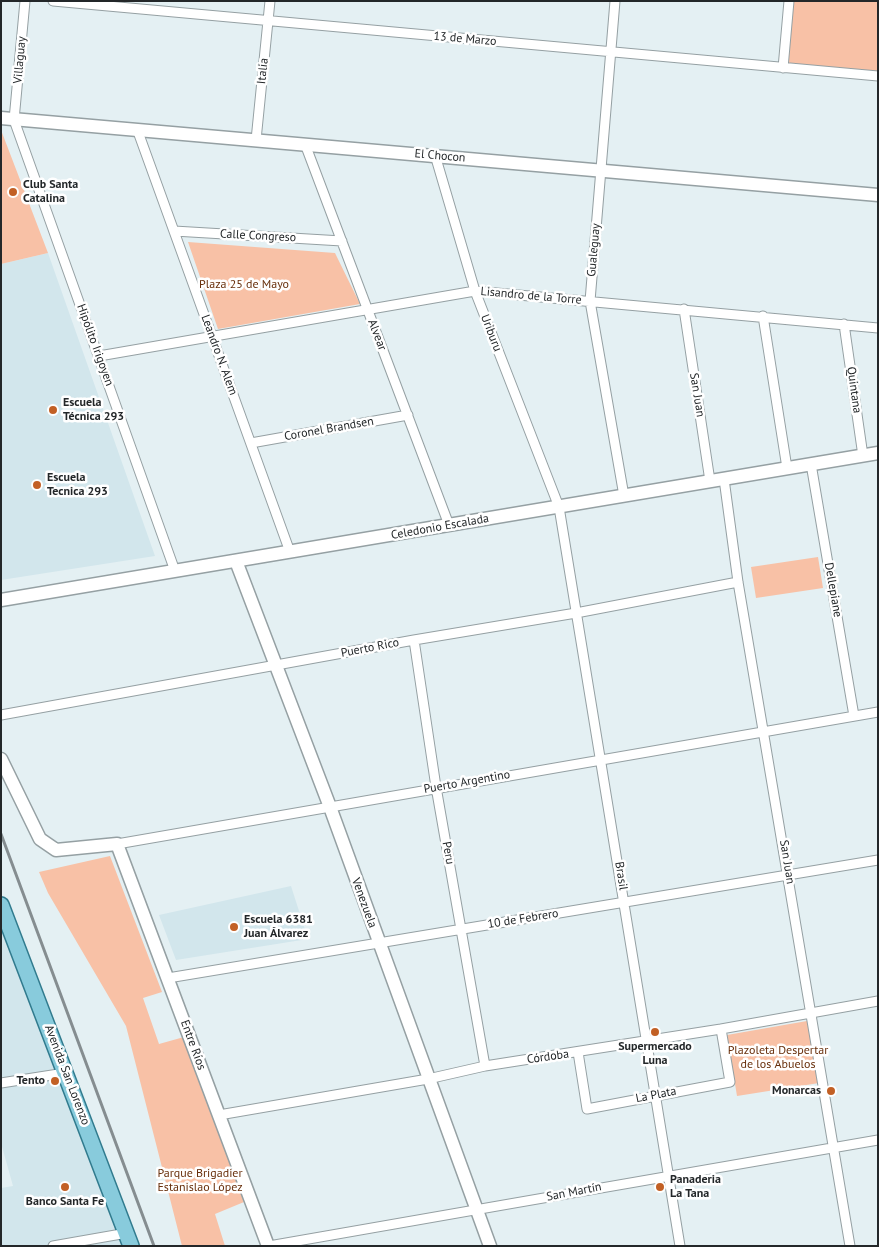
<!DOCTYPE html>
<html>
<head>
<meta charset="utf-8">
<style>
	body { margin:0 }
	#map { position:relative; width:879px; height:1247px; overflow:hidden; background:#e4f0f3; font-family:"PT Sans",sans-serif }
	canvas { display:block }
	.frame { position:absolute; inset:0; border:2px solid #232729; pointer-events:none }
</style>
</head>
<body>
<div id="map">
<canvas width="879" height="1247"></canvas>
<div class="frame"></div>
</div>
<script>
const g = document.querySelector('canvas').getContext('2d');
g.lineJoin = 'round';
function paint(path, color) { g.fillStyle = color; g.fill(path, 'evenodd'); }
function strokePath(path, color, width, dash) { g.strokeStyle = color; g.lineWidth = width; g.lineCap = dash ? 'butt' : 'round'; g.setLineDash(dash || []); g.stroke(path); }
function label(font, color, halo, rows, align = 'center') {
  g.font = font + ' "PT Sans",sans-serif'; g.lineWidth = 5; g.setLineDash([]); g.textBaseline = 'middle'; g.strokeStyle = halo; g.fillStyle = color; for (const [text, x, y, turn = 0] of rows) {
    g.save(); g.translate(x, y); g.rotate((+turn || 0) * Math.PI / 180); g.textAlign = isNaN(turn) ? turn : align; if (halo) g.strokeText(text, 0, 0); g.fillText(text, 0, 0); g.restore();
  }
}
paint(new Path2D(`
	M 48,253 L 155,556 L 1,580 L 1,264 Z
	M 291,886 L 308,939 L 176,960 L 159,915 Z
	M 1,903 L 130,1246 L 1,1246 L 1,1188 L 13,1186 L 1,1143 Z`), '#d2e6ec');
paint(new Path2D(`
	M 794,1 L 878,1 L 878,73 L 787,65 Z
	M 1,130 L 48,253 L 1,264 Z
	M 188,242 L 335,253 L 360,304 L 218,329 Z
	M 818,557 L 823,588 L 756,598 L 751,567 Z
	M 110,856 L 162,992 L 143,998 L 159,1044 L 184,1037 L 244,1202 L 215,1214 L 225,1246 L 182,1246 L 126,1026 L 48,893 L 39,872 Z
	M 807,1021 L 819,1083 L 737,1096 L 727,1035 Z`), '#f8c1a6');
const street = new Path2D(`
	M 25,1 L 14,120 L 175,571
	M 53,1 L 878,76
	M 615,1 L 590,301 L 624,496
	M 783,68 L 789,1
	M 137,129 L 290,552
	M 256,140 L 270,1
	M 305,144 L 449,525
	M 435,155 L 475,291 L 559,507 L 680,1246
	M 174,231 L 342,241
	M 684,309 L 710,481
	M 763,316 L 787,468
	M 844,324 L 863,456
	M 99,356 L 475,291 L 878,328
	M 251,443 L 408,415
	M 811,464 L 854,716
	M 724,479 L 738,582 L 850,1246
	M 414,640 L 436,787 L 485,1066
	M 1,715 L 414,640 L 576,613 L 738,582
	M 117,844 L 878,712
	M 168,978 L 878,860
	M 578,1052 L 587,1109 L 730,1082 L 721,1029
	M 1,1083 L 65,1073
	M 219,1115 L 428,1079 L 485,1066 L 721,1029 L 878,1001
	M 53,1246 L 127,1233
	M 269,1246 C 472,1211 675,1174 878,1140`);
const secondary = new Path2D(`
	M 1,118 L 878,195
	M 236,561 L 330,807 L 490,1246
	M 1,600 L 878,453
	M 1,759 L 40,839 L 56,850 L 117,844 L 268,1246`);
const primary = new Path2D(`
	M 1,905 L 131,1246`);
strokePath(street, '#95a0a3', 11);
strokePath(secondary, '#95a0a3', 15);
strokePath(primary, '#317b8e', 18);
strokePath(street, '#fff', 9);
strokePath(secondary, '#fff', 12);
strokePath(primary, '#88cbdc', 15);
strokePath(new Path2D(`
	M 1,834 L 154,1246`), '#858d90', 3);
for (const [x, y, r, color] of [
	[13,192,5,"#c26025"],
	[53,410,5,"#c26025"],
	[37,485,5,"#c26025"],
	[234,927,5,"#c26025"],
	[655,1032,5,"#c26025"],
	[55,1081,5,"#c26025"],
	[831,1091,5,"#c26025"],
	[65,1187,5,"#c26025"],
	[660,1187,5,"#c26025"]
]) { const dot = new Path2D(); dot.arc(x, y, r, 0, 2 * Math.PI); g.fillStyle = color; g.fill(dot); strokePath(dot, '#fff', 2); }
label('12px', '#232729', '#fff', [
	["13 de Marzo",465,39,5],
	["Villaguay",20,60,-85],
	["Italia",263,71,-84],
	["El Chocon",440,156,5],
	["Calle Congreso",258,236,3],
	["Gualeguay",594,250,-85],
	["Lisandro de la Torre",531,296,5],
	["Uriburu",491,333,69],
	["Alvear",377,335,69],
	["Hipólito Irigoyen",95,345,70],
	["Leandro N. Alem",219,355,70],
	["Quintana",854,390,82],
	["San Juan",697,395,81],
	["Coronel Brandsen",329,429,-10],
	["Celedonio Escalada",440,527,-10],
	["Dellepiane",833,590,80],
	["Puerto Rico",370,648,-11],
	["Puerto Argentino",467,782,-10],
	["Peru",448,853,80],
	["San Juan",787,862,81],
	["Brasil",621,876,81],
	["Venezuela",364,903,70],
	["10 de Febrero",523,919,-9],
	["Entre Ríos",193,1045,70],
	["Córdoba",548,1057,-8],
	["Avenida San Lorenzo",67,1075,69],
	["La Plata",656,1095,-11],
	["San Martín",574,1192,-11]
]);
label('bold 12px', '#232729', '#fff', [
	["Club Santa",23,185],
	["Catalina",23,199],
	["Escuela",63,403],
	["Técnica 293",63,417],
	["Escuela",47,478],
	["Tecnica 293",47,492],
	["Escuela 6381",244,920],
	["Juan Álvarez",244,934],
	["Supermercado",655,1047,"center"],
	["Luna",655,1061,"center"],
	["Tento",45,1081,"right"],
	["Monarcas",821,1091,"right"],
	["Panaderia",670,1180],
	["La Tana",670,1194],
	["Banco Santa Fe",65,1202,"center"]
], 'left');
label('12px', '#682f0b', '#fff', [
	["Plaza 25 de Mayo",244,285],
	["Plazoleta Despertar",778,1051],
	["de los Abuelos",778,1065],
	["Parque Brigadier",200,1174],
	["Estanislao López",200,1188]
]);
</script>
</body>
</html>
